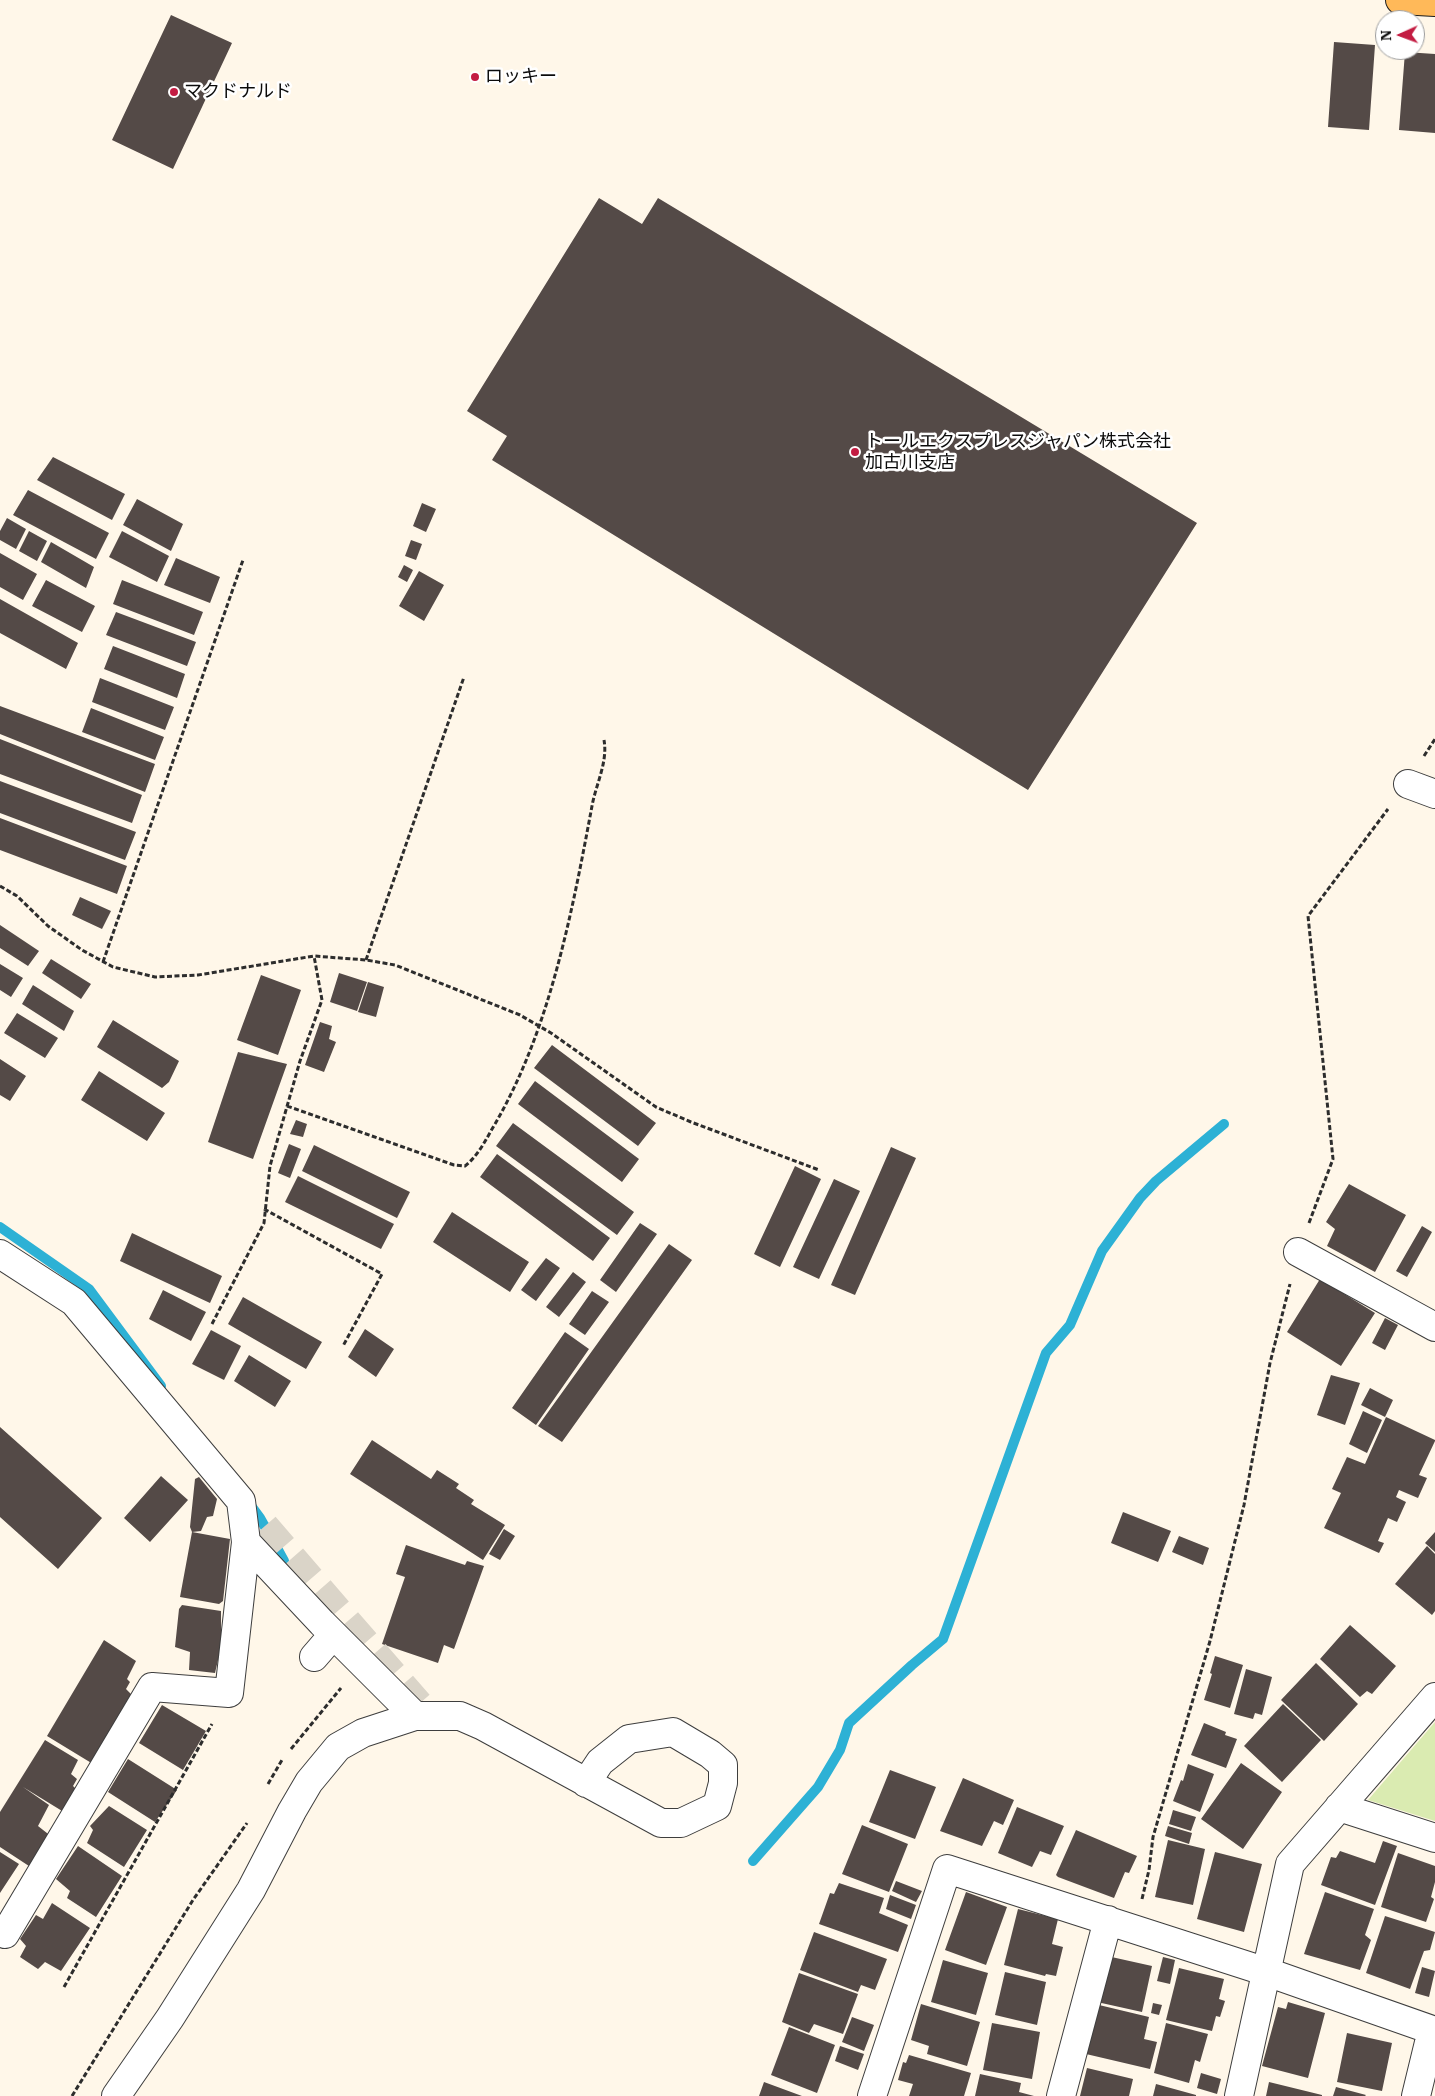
<!DOCTYPE html>
<html>
<head>
<meta charset="utf-8">
<style>
	body { margin:0 }
	#map { position:relative; width:1435px; height:2096px; overflow:hidden; background:#fff7e9; font-family:"IBM Plex Serif",serif }
	canvas { display:block }
	.north { position:absolute; left:1375px; top:10px; width:50px; height:50px; box-sizing:border-box; background:#fff; border:1px solid #9d9d9d; border-radius:50%; rotate:268deg; font-size:14px; font-weight:700; line-height:20px; text-align:center; color:#0b0b0b }
	.north::after { content:''; display:block; margin:auto; width:18px; height:22px; background:#c31c42; clip-path:polygon(50% 0,100% 100%,50% 72%,0 100%) }
</style>
</head>
<body>
<div id="map">
<canvas width="1435" height="2096"></canvas>
<div class="north">N</div>
</div>
<script>
const g = document.querySelector('canvas').getContext('2d');
g.lineJoin = 'round';
function paint(path, color) { g.fillStyle = color; g.fill(path, 'evenodd'); }
function strokePath(path, color, width, dash) { g.strokeStyle = color; g.lineWidth = width; g.lineCap = dash ? 'butt' : 'round'; g.setLineDash(dash || []); g.stroke(path); }
function label(font, color, halo, rows, align = 'center') {
  g.font = font + ' "IBM Plex Serif","Noto Sans JP",serif'; g.lineWidth = 5; g.setLineDash([]); g.textBaseline = 'middle'; g.strokeStyle = halo; g.fillStyle = color; for (const [text, x, y, turn = 0] of rows) {
    g.save(); g.translate(x, y); g.rotate((+turn || 0) * Math.PI / 180); g.textAlign = isNaN(turn) ? turn : align; if (halo) g.strokeText(text, 0, 0); g.fillText(text, 0, 0); g.restore();
  }
}
paint(new Path2D(`
	M 1435,1722 L 1435,1821 L 1368,1800 Z`), '#daebb1');
strokePath(new Path2D(`
	M 0,1227 L 89,1289 L 161,1386
	M 249,1503 L 260,1518 L 284,1561 L 265,1526
	M 753,1861 L 818,1787 L 840,1750 L 849,1723 L 912,1665 L 943,1639 L 1046,1353 L 1070,1325 L 1102,1251 L 1140,1198 L 1156,1181 L 1224,1124`), '#2db1d5', 10);
paint(new Path2D(`
	M 171,15 L 232,43 L 173,169 L 112,140 Z
	M 1334,42 L 1375,45 L 1369,130 L 1328,127 Z
	M 1405,52 L 1435,54 L 1435,133 L 1399,130 Z
	M 599,198 L 642,224 L 658,198 L 1197,523 L 1028,790 L 492,460 L 507,436 L 467,411 Z
	M 53,457 L 125,494 L 112,520 L 37,480 Z
	M 28,490 L 109,533 L 96,559 L 13,515 Z
	M 137,499 L 183,524 L 171,551 L 123,525 Z
	M 422,503 L 436,509 L 426,532 L 413,526 Z
	M 7,518 L 26,529 L 16,549 L 0,540 L 0,531 Z
	M 29,531 L 47,541 L 37,561 L 19,551 Z
	M 122,531 L 169,556 L 157,582 L 109,557 Z
	M 411,540 L 422,544 L 416,560 L 405,556 Z
	M 51,542 L 94,567 L 86,588 L 41,562 Z
	M 0,553 L 37,574 L 23,600 L 0,587 Z
	M 176,558 L 220,577 L 210,603 L 164,585 Z
	M 404,565 L 413,570 L 407,582 L 398,577 Z
	M 419,571 L 444,585 L 424,621 L 399,606 Z
	M 46,580 L 95,606 L 82,632 L 32,606 Z
	M 122,580 L 203,612 L 194,635 L 113,604 Z
	M 0,599 L 78,643 L 66,669 L 0,633 Z
	M 116,612 L 196,642 L 187,666 L 106,635 Z
	M 113,646 L 185,674 L 177,698 L 104,669 Z
	M 100,678 L 174,707 L 165,730 L 92,702 Z
	M 0,706 L 155,764 L 145,792 L 0,734 Z
	M 91,708 L 164,737 L 155,760 L 82,732 Z
	M 0,739 L 142,795 L 132,823 L 0,774 Z
	M 0,781 L 136,832 L 125,860 L 0,813 Z
	M 0,818 L 127,866 L 117,894 L 0,850 Z
	M 80,897 L 111,911 L 102,929 L 72,915 Z
	M 0,925 L 39,951 L 28,966 L 0,948 Z
	M 51,959 L 91,984 L 81,999 L 42,973 Z
	M 0,964 L 23,978 L 11,997 L 0,990 Z
	M 339,973 L 367,982 L 357,1011 L 330,1002 Z
	M 261,975 L 301,990 L 278,1055 L 237,1040 Z
	M 368,982 L 384,987 L 376,1017 L 358,1012 Z
	M 33,985 L 74,1011 L 64,1031 L 22,1004 Z
	M 17,1013 L 58,1038 L 45,1058 L 4,1033 Z
	M 113,1020 L 179,1061 L 169,1082 L 162,1088 L 97,1047 Z
	M 320,1022 L 332,1026 L 329,1039 L 336,1042 L 324,1072 L 305,1065 Z
	M 552,1045 L 656,1123 L 638,1146 L 534,1068 Z
	M 238,1052 L 287,1064 L 253,1159 L 208,1142 Z
	M 0,1059 L 26,1076 L 10,1101 L 0,1095 Z
	M 99,1071 L 165,1113 L 147,1141 L 81,1100 Z
	M 535,1081 L 639,1159 L 622,1182 L 518,1104 Z
	M 296,1120 L 307,1124 L 303,1137 L 290,1134 Z
	M 513,1123 L 634,1212 L 617,1235 L 496,1146 Z
	M 289,1144 L 301,1149 L 290,1178 L 278,1173 Z
	M 314,1145 L 410,1192 L 397,1218 L 302,1171 Z
	M 891,1147 L 916,1158 L 855,1295 L 831,1285 Z
	M 497,1154 L 610,1238 L 593,1261 L 480,1177 Z
	M 795,1166 L 821,1179 L 780,1267 L 754,1254 Z
	M 298,1176 L 394,1224 L 381,1249 L 285,1202 Z
	M 834,1179 L 860,1191 L 819,1279 L 793,1267 Z
	M 1349,1184 L 1406,1215 L 1375,1272 L 1327,1246 L 1335,1229 L 1326,1222 Z
	M 452,1212 L 529,1262 L 510,1292 L 433,1242 Z
	M 640,1223 L 657,1234 L 616,1292 L 600,1280 Z
	M 1422,1226 L 1432,1232 L 1407,1277 L 1396,1271 Z
	M 132,1233 L 222,1276 L 210,1303 L 120,1261 Z
	M 669,1244 L 692,1260 L 562,1442 L 538,1426 Z
	M 546,1258 L 560,1268 L 536,1301 L 521,1290 Z
	M 573,1272 L 586,1282 L 559,1317 L 546,1307 Z
	M 1320,1279 L 1375,1313 L 1341,1366 L 1287,1332 Z
	M 163,1290 L 206,1312 L 191,1341 L 149,1319 Z
	M 592,1291 L 609,1302 L 585,1335 L 569,1324 Z
	M 243,1297 L 322,1342 L 306,1369 L 228,1324 Z
	M 1385,1318 L 1398,1325 L 1385,1350 L 1372,1343 Z
	M 365,1329 L 394,1349 L 376,1377 L 348,1357 Z
	M 211,1330 L 241,1346 L 224,1380 L 192,1364 Z
	M 565,1332 L 589,1349 L 536,1425 L 512,1408 Z
	M 249,1355 L 291,1381 L 275,1407 L 234,1381 Z
	M 1331,1375 L 1360,1383 L 1345,1425 L 1317,1415 Z
	M 1370,1388 L 1393,1400 L 1385,1417 L 1361,1405 Z
	M 1363,1411 L 1382,1420 L 1367,1453 L 1349,1444 Z
	M 1386,1417 L 1435,1440 L 1435,1441 L 1419,1475 L 1427,1478 L 1418,1498 L 1399,1490 L 1396,1497 L 1406,1502 L 1397,1522 L 1388,1518 L 1378,1541 L 1384,1543 L 1379,1553 L 1324,1528 L 1341,1493 L 1332,1489 L 1347,1457 L 1365,1464 Z
	M 0,1427 L 102,1518 L 58,1569 L 0,1517 Z
	M 372,1440 L 431,1479 L 437,1470 L 459,1484 L 456,1488 L 474,1500 L 471,1504 L 505,1525 L 483,1560 L 350,1474 Z
	M 161,1476 L 188,1500 L 150,1542 L 124,1518 Z
	M 199,1477 L 217,1499 L 213,1516 L 207,1517 L 201,1531 L 192,1532 L 190,1527 L 195,1479 Z
	M 1123,1512 L 1171,1531 L 1158,1562 L 1111,1543 Z
	M 504,1529 L 515,1536 L 500,1560 L 489,1554 Z
	M 192,1532 L 230,1539 L 223,1601 L 219,1604 L 180,1597 Z
	M 1435,1532 L 1435,1552 L 1425,1543 Z
	M 1179,1536 L 1209,1548 L 1203,1565 L 1172,1552 Z
	M 406,1545 L 465,1565 L 467,1561 L 484,1566 L 454,1649 L 444,1645 L 438,1663 L 382,1644 L 405,1577 L 396,1574 Z
	M 1427,1546 L 1435,1554 L 1435,1611 L 1432,1615 L 1395,1584 Z
	M 182,1605 L 221,1611 L 221,1633 L 224,1634 L 215,1673 L 189,1670 L 190,1652 L 175,1647 L 179,1609 Z
	M 1350,1625 L 1396,1666 L 1372,1694 L 1367,1691 L 1360,1697 L 1320,1659 Z
	M 104,1640 L 136,1661 L 127,1679 L 130,1682 L 126,1689 L 131,1694 L 93,1760 L 93,1764 L 47,1736 Z
	M 1215,1656 L 1243,1665 L 1230,1708 L 1204,1700 L 1212,1674 L 1210,1673 Z
	M 1316,1663 L 1358,1704 L 1324,1741 L 1281,1700 Z
	M 1246,1669 L 1272,1677 L 1262,1715 L 1255,1713 L 1253,1719 L 1234,1714 Z
	M 1283,1704 L 1321,1740 L 1282,1782 L 1244,1746 Z
	M 162,1705 L 206,1731 L 183,1770 L 139,1743 Z
	M 1204,1723 L 1226,1732 L 1225,1735 L 1237,1739 L 1226,1768 L 1191,1755 Z
	M 45,1740 L 78,1760 L 71,1774 L 77,1779 L 73,1786 L 79,1792 L 67,1814 L 23,1787 L 49,1805 L 38,1826 L 52,1837 L 32,1868 L 0,1847 L 0,1812 Z
	M 128,1759 L 177,1790 L 155,1822 L 108,1792 Z
	M 1241,1763 L 1282,1792 L 1243,1849 L 1201,1819 Z
	M 1188,1764 L 1214,1774 L 1200,1812 L 1173,1801 L 1181,1780 L 1183,1781 Z
	M 890,1770 L 936,1787 L 915,1839 L 869,1822 Z
	M 963,1778 L 1014,1800 L 1003,1825 L 994,1821 L 982,1846 L 940,1831 Z
	M 109,1806 L 147,1830 L 124,1867 L 87,1843 L 93,1830 L 90,1826 Z
	M 1017,1807 L 1064,1826 L 1051,1855 L 1040,1851 L 1032,1867 L 998,1853 Z
	M 1173,1810 L 1196,1817 L 1191,1831 L 1169,1824 Z
	M 862,1825 L 908,1844 L 889,1892 L 842,1874 Z
	M 1168,1826 L 1192,1833 L 1189,1844 L 1165,1836 Z
	M 1076,1830 L 1137,1856 L 1129,1873 L 1125,1872 L 1114,1898 L 1058,1877 L 1056,1875 Z
	M 1168,1840 L 1205,1849 L 1193,1905 L 1155,1897 Z
	M 1383,1841 L 1397,1846 L 1375,1905 L 1321,1885 L 1331,1857 L 1336,1858 L 1340,1851 L 1375,1863 Z
	M 78,1846 L 122,1876 L 96,1917 L 67,1898 L 70,1891 L 56,1879 Z
	M 0,1852 L 19,1864 L 0,1893 Z
	M 1215,1852 L 1262,1864 L 1244,1932 L 1197,1919 Z
	M 1398,1853 L 1435,1866 L 1435,1882 L 1431,1897 L 1434,1899 L 1426,1922 L 1381,1907 Z
	M 896,1881 L 922,1891 L 916,1902 L 892,1891 Z
	M 839,1883 L 884,1898 L 879,1913 L 908,1925 L 898,1952 L 819,1924 L 830,1893 L 834,1894 Z
	M 966,1892 L 1007,1907 L 986,1965 L 945,1950 Z
	M 1325,1892 L 1374,1909 L 1365,1935 L 1371,1940 L 1360,1970 L 1304,1954 Z
	M 890,1895 L 916,1905 L 911,1919 L 886,1909 Z
	M 52,1903 L 90,1928 L 61,1971 L 45,1962 L 38,1969 L 20,1957 L 26,1946 L 20,1939 L 36,1915 L 43,1919 Z
	M 1018,1909 L 1058,1919 L 1052,1944 L 1063,1947 L 1056,1976 L 1046,1974 L 1045,1976 L 1004,1965 Z
	M 1385,1916 L 1435,1932 L 1430,1950 L 1424,1951 L 1410,1989 L 1366,1973 Z
	M 814,1932 L 887,1959 L 875,1990 L 861,1985 L 858,1992 L 800,1970 Z
	M 1107,1956 L 1152,1966 L 1142,2012 L 1097,2002 Z
	M 1163,1957 L 1175,1960 L 1170,1984 L 1157,1981 Z
	M 943,1960 L 988,1973 L 976,2015 L 931,2002 Z
	M 1422,1967 L 1435,1971 L 1429,1997 L 1415,1993 Z
	M 1179,1968 L 1224,1979 L 1219,1999 L 1225,2001 L 1220,2017 L 1216,2016 L 1212,2031 L 1166,2020 Z
	M 1005,1972 L 1046,1982 L 1037,2025 L 995,2015 Z
	M 799,1973 L 858,1994 L 843,2034 L 814,2024 L 809,2033 L 782,2022 Z
	M 1288,2002 L 1325,2013 L 1308,2078 L 1262,2066 L 1278,2007 L 1286,2009 Z
	M 1153,2003 L 1162,2005 L 1159,2015 L 1151,2013 Z
	M 921,2004 L 980,2022 L 967,2066 L 927,2054 L 929,2046 L 911,2040 Z
	M 1099,2005 L 1149,2017 L 1144,2039 L 1157,2042 L 1150,2069 L 1086,2054 Z
	M 852,2017 L 874,2025 L 864,2051 L 842,2042 Z
	M 992,2023 L 1040,2032 L 1032,2079 L 983,2070 Z
	M 1166,2023 L 1208,2034 L 1200,2062 L 1195,2060 L 1189,2083 L 1154,2073 Z
	M 789,2027 L 835,2045 L 817,2093 L 771,2075 Z
	M 1347,2033 L 1392,2043 L 1382,2091 L 1337,2082 Z
	M 840,2046 L 864,2054 L 858,2070 L 835,2061 Z
	M 909,2055 L 971,2073 L 964,2096 L 909,2096 L 913,2084 L 898,2080 L 903,2062 L 906,2063 Z
	M 1087,2068 L 1133,2079 L 1129,2096 L 1080,2096 Z
	M 1201,2073 L 1221,2079 L 1217,2094 L 1197,2088 Z
	M 980,2074 L 1021,2083 L 1019,2092 L 1034,2096 L 975,2096 Z
	M 764,2082 L 802,2096 L 759,2096 Z
	M 1269,2082 L 1322,2095 L 1322,2096 L 1266,2096 Z
	M 1156,2084 L 1196,2095 L 1196,2096 L 1153,2096 Z
	M 1336,2087 L 1366,2095 L 1365,2096 L 1333,2096 Z`), '#544a47');
strokePath(new Path2D(`
	M 265,1526 L 419,1704`), '#dad4c8', 28, [28, 14]);
const minor = new Path2D(`
	M 1408,784 L 1435,794
	M 1298,1252 L 1435,1327
	M 0,1254 L 74,1302 L 241,1501 L 246,1542 L 229,1693 L 152,1687 L 5,1934 L 0,1930
	M 246,1542 L 322,1623 L 415,1716
	M 314,1657 L 333,1635
	M 1339,1807 L 1435,1838
	M 116,2096 L 170,2018 L 251,1890 L 292,1811 L 309,1782 L 338,1747 L 363,1733 L 415,1716 L 460,1716 L 483,1726 L 661,1823 L 681,1823 L 717,1806 L 723,1783 L 723,1765 L 710,1754 L 673,1732 L 629,1739 L 600,1762 L 586,1783
	M 872,2096 L 947,1869 L 1267,1972 L 1435,2031
	M 1061,2096 L 1108,1920
	M 1239,2096 L 1290,1864 L 1435,1697
	M 1416,2096 L 1432,2030`);
const major = new Path2D(`
	M 1400,0 L 1435,2`);
strokePath(minor, '#3e3e3e', 30);
strokePath(major, '#1c1c1c', 30);
strokePath(new Path2D(`
	M 1424,756 L 1435,739
	M 0,886 L 17,896 L 48,926 L 82,950 L 113,967 L 155,977 L 198,975 L 314,956 L 366,960 L 395,965 L 520,1015 L 551,1033 L 656,1107 L 691,1122 L 819,1170
	M 366,960 L 464,677
	M 103,962 L 243,560
	M 287,1106 L 454,1165 L 465,1166 C 479,1155 486,1139 495,1124 C 550,1029 572,913 592,806 C 596,784 608,762 604,740
	M 264,1209 L 382,1274 L 343,1346
	M 1309,1223 L 1333,1159 L 1308,916 L 1388,809
	M 212,1324 L 264,1223 L 270,1166 L 300,1061 L 322,1000 L 314,956
	M 291,1749 L 341,1688
	M 268,1784 L 282,1760
	M 1142,1899 L 1149,1870 L 1153,1837 L 1210,1641 L 1244,1505 L 1270,1363 L 1290,1284
	M 64,1987 L 212,1724
	M 72,2096 L 193,1900 L 247,1823`), '#2d2d2d', 3, [5, 2.5]);
strokePath(minor, '#fff', 28);
strokePath(major, '#ffb959', 28);
for (const [x, y, r, color] of [
	[475,77,5,"#c31c42"],
	[174,92,5,"#c31c42"],
	[855,452,5,"#c31c42"]
]) { const dot = new Path2D(); dot.arc(x, y, r, 0, 2 * Math.PI); g.fillStyle = color; g.fill(dot); strokePath(dot, '#fff', 2); }
label('18px', '#0b0b0b', '#fff', [
	["ロッキー",485,77],
	["マクドナルド",184,92],
	["トールエクスプレスジャパン株式会社",865,442],
	["加古川支店",865,463]
], 'left');
</script>
</body>
</html>
